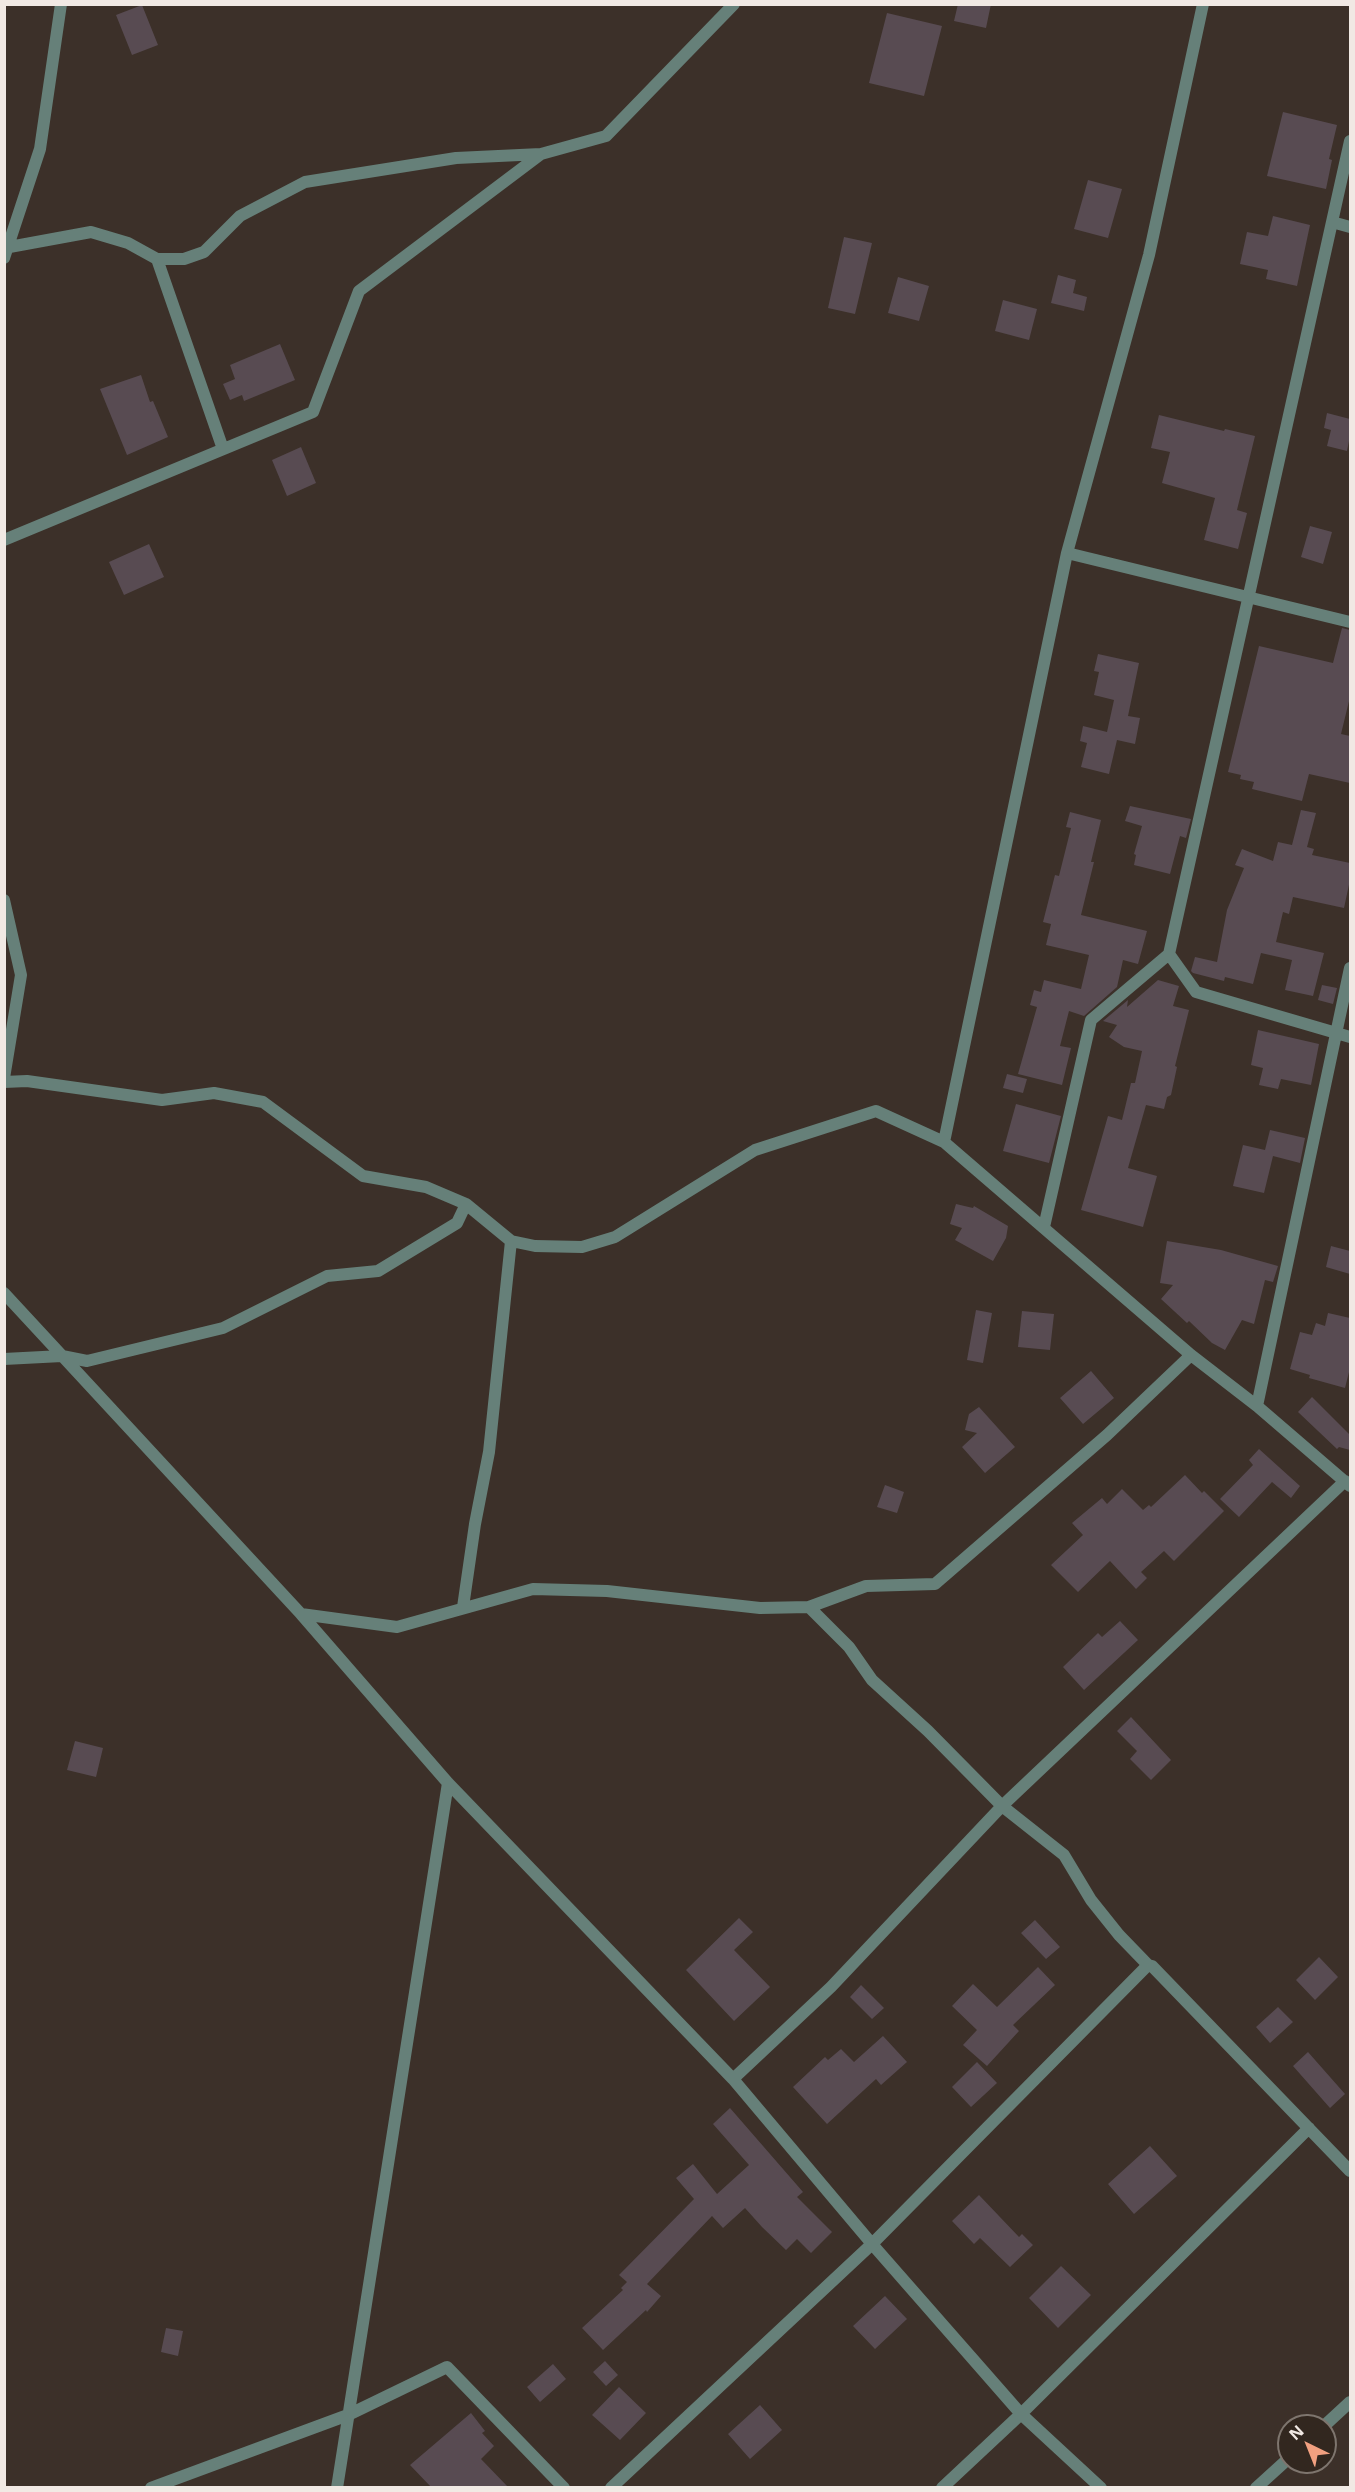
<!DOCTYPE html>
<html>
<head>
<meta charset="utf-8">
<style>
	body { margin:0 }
	#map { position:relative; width:1355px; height:2492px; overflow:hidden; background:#3c3029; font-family:"Noto Sans",sans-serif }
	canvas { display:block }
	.frame { position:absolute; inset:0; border:6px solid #f1e9e4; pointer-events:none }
	.north { position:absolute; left:1277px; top:2414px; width:60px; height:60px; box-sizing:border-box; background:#32271f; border:2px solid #7e756e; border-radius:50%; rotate:317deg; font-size:16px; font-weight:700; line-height:24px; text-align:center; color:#f1e9e4 }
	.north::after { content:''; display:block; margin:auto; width:21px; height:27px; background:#f2a080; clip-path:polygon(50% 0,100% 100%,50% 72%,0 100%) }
</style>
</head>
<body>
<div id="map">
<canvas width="1355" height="2492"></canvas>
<div class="frame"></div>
<div class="north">N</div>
</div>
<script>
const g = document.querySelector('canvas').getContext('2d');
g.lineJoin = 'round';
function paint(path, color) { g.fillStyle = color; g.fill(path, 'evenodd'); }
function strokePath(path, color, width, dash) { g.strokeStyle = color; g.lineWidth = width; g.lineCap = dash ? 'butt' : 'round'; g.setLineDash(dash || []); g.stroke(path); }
paint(new Path2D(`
	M 958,4 L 991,4 L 986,28 L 954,21 Z
	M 142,5 L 158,45 L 132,55 L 116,15 Z
	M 887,13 L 942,26 L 924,96 L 869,83 Z
	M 1283,112 L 1337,125 L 1329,159 L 1332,160 L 1326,189 L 1267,176 Z
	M 1088,180 L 1122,189 L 1108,238 L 1074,229 Z
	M 1273,216 L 1310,225 L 1297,286 L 1266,279 L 1268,270 L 1240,264 L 1247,232 L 1268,236 Z
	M 844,237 L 872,243 L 855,314 L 828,308 Z
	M 1058,275 L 1076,280 L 1073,293 L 1087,297 L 1084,311 L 1051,303 Z
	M 898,277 L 929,286 L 919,321 L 888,313 Z
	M 1003,300 L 1037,309 L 1029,340 L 995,331 Z
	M 280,344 L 295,380 L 244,401 L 242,395 L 230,400 L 223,384 L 235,379 L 230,365 Z
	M 141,375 L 150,402 L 153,401 L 168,437 L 127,455 L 100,389 Z
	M 1327,413 L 1350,419 L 1350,436 L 1347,451 L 1327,446 L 1331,430 L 1324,428 Z
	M 1159,415 L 1224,431 L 1225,429 L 1255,436 L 1237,510 L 1247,513 L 1238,549 L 1204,540 L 1215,498 L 1162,483 L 1170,452 L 1151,448 Z
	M 301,447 L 316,483 L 287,496 L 272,460 Z
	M 1310,526 L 1332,532 L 1323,564 L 1301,557 Z
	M 149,544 L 164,577 L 124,595 L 109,562 Z
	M 1342,628 L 1350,630 L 1350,697 L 1341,734 L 1350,736 L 1350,783 L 1309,774 L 1302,801 L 1252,789 L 1254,782 L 1240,779 L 1241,775 L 1228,772 L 1259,646 L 1333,663 Z
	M 1098,654 L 1139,663 L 1128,716 L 1140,718 L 1135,744 L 1117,740 L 1109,774 L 1081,767 L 1087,743 L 1080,741 L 1083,726 L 1107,732 L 1114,700 L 1094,695 L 1099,672 L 1094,671 Z
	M 1130,806 L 1191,819 L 1186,838 L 1180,836 L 1170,874 L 1134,865 L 1136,855 L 1134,854 L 1142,826 L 1125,821 Z
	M 1301,810 L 1316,813 L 1307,847 L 1314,849 L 1312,855 L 1350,863 L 1350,880 L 1344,908 L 1293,897 L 1289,914 L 1283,912 L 1276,942 L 1324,953 L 1313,996 L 1285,990 L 1292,960 L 1261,953 L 1253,984 L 1225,977 L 1224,981 L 1193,973 L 1191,971 L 1195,957 L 1217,962 L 1227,910 L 1244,868 L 1235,865 L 1242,849 L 1273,861 L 1278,842 L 1292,845 Z
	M 1070,812 L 1101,820 L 1091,862 L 1094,862 L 1081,915 L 1147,931 L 1138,964 L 1123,960 L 1117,987 L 1084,1016 L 1069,1011 L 1060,1046 L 1071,1048 L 1062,1085 L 1018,1074 L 1037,1007 L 1030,1005 L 1034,990 L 1041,992 L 1044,980 L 1081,989 L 1089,955 L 1046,945 L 1051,924 L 1043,922 L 1055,875 L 1059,876 L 1071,828 L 1066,827 Z
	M 1158,980 L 1179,986 L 1173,1006 L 1189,1010 L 1175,1066 L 1177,1067 L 1171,1095 L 1167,1097 L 1164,1109 L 1146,1105 L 1128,1168 L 1157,1176 L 1143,1227 L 1081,1210 L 1108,1116 L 1122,1120 L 1131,1083 L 1135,1083 L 1142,1051 L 1124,1047 L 1109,1037 L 1117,1025 L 1103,1021 L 1128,1000 L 1127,1007 Z
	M 1322,985 L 1337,988 L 1333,1004 L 1318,1000 Z
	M 1258,1030 L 1319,1044 L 1311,1085 L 1281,1079 L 1278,1089 L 1259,1085 L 1263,1068 L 1251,1065 Z
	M 1007,1074 L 1027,1079 L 1023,1093 L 1003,1088 Z
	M 1016,1104 L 1061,1116 L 1049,1163 L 1003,1151 Z
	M 1270,1130 L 1305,1138 L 1300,1163 L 1273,1156 L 1264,1193 L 1233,1186 L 1243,1145 L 1265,1150 Z
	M 956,1204 L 973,1208 L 974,1206 L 1008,1226 L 1006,1238 L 993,1261 L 955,1240 L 962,1228 L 950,1224 Z
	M 1167,1241 L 1221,1250 L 1278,1266 L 1273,1282 L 1265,1280 L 1254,1324 L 1242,1320 L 1225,1350 L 1212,1343 L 1189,1321 L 1187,1323 L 1161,1299 L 1173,1285 L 1160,1283 Z
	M 1331,1246 L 1350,1251 L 1350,1274 L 1326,1267 Z
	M 976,1310 L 992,1313 L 983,1363 L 967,1360 Z
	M 1022,1311 L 1054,1314 L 1050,1350 L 1018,1347 Z
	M 1328,1313 L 1350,1318 L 1350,1368 L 1345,1388 L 1309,1378 L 1310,1375 L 1290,1369 L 1300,1332 L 1312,1335 L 1316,1323 L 1325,1326 Z
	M 1091,1371 L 1114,1398 L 1083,1424 L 1060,1398 Z
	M 1312,1397 L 1350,1435 L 1350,1450 L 1339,1447 L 1337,1449 L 1298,1412 Z
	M 979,1407 L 1015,1447 L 985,1473 L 962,1447 L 977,1433 L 965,1430 L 969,1414 Z
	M 1259,1449 L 1300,1486 L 1291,1498 L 1272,1482 L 1239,1517 L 1220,1499 L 1253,1465 L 1249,1460 Z
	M 1185,1475 L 1202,1493 L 1204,1491 L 1224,1511 L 1174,1561 L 1164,1551 L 1141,1572 L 1147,1578 L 1136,1589 L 1110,1561 L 1078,1592 L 1051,1565 L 1083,1535 L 1072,1523 L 1102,1498 L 1107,1504 L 1122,1489 L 1143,1510 L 1149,1505 L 1151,1507 Z
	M 885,1485 L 904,1492 L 897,1513 L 877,1507 Z
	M 1120,1621 L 1138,1640 L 1084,1690 L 1063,1667 L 1098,1633 L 1102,1637 Z
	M 1131,1717 L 1171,1760 L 1151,1780 L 1130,1759 L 1137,1751 L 1117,1731 Z
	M 75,1741 L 103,1748 L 96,1777 L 67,1770 Z
	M 739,1918 L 753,1932 L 734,1950 L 770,1987 L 734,2021 L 686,1970 Z
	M 1035,1920 L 1060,1947 L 1046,1959 L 1021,1933 Z
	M 1319,1957 L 1338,1977 L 1315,2000 L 1296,1980 Z
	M 1038,1967 L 1055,1985 L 1013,2025 L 1019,2031 L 987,2066 L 963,2045 L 977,2030 L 952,2006 L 973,1984 L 997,2007 Z
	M 861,1985 L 884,2008 L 872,2019 L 850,1997 Z
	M 1278,2007 L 1293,2022 L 1270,2043 L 1256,2027 Z
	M 883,2036 L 907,2062 L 881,2085 L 876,2079 L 827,2124 L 793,2087 L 825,2057 L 828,2060 L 841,2049 L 854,2062 Z
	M 1308,2052 L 1345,2094 L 1330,2108 L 1293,2066 Z
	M 977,2062 L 997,2083 L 971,2107 L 952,2087 Z
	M 730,2108 L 803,2192 L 797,2197 L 832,2232 L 811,2253 L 797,2239 L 786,2250 L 762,2227 L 745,2208 L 723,2228 L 712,2216 L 647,2284 L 661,2296 L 647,2312 L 646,2310 L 603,2350 L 582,2328 L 623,2290 L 621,2288 L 627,2282 L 619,2275 L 694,2199 L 676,2178 L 693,2164 L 717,2194 L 749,2165 L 713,2124 Z
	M 1150,2146 L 1177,2176 L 1134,2214 L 1108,2184 Z
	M 979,2195 L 1019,2237 L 1022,2234 L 1033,2245 L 1010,2267 L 980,2238 L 974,2244 L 952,2221 Z
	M 1061,2266 L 1091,2295 L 1058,2328 L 1029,2298 Z
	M 885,2296 L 907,2319 L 875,2349 L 853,2326 Z
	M 166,2328 L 183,2331 L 178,2356 L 161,2352 Z
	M 605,2361 L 618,2375 L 606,2386 L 593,2372 Z
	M 553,2364 L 566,2379 L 540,2402 L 527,2387 Z
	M 619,2387 L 646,2413 L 620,2440 L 592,2415 Z
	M 760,2405 L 782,2430 L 750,2459 L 728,2434 Z
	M 471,2413 L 485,2431 L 482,2433 L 494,2446 L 481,2459 L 508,2487 L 431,2487 L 410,2465 Z`), '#584b52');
strokePath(new Path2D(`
	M 1332,222 L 1350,227
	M 4,248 L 91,232 L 128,243 L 157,259 L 184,259 L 204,252 L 240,216 L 305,182 L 456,158 L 541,154 L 606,136 L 734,4
	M 4,258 L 40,149 L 61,4
	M 157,259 L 223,449
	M 4,540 L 313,412 L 359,291 L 541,154
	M 1067,553 L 1350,622
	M 4,900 L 21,975 L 4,1078
	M 1169,954 L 1196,992 L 1350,1037
	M 4,1082 L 27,1081 L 162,1100 L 214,1093 L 263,1102 L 363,1176 L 426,1187 L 466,1204 L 511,1241 L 489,1452 L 475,1524 L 463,1607
	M 944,1142 L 1067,553 L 1149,255 L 1203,4
	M 1044,1227 L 1091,1020 L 1169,954 L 1350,141
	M 511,1241 L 535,1246 L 582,1247 L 615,1237 L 755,1150 L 876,1111 L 944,1142 L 1191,1355 L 1257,1406 L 1350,1486
	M 4,1293 L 301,1614 L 448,1783 L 733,2079 L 872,2244 L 1021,2414 L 1101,2488
	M 4,1359 L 62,1356 L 87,1361 L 223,1328 L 327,1276 L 378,1271 L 457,1223 L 466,1204
	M 1257,1406 L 1350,968
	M 809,1607 L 849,1647 L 872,1680 L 928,1731 L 1002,1806 L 1064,1855 L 1091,1900 L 1119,1935 L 1148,1965
	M 301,1614 L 397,1627 L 533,1589 L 607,1591 L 760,1608 L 809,1607 L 866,1586 L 935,1584 L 1107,1435 L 1191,1355
	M 733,2079 L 831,1987 L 1002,1806 L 1345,1481
	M 1324,2426 L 1350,2402
	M 151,2488 L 348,2415 L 447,2367 L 564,2488
	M 337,2488 L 448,1783
	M 611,2488 L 872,2244 L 1148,1965 L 1152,1966 L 1350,2171
	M 942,2488 L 1021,2414 L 1309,2128
	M 1256,2488 L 1289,2458`), '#668079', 12);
</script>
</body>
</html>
